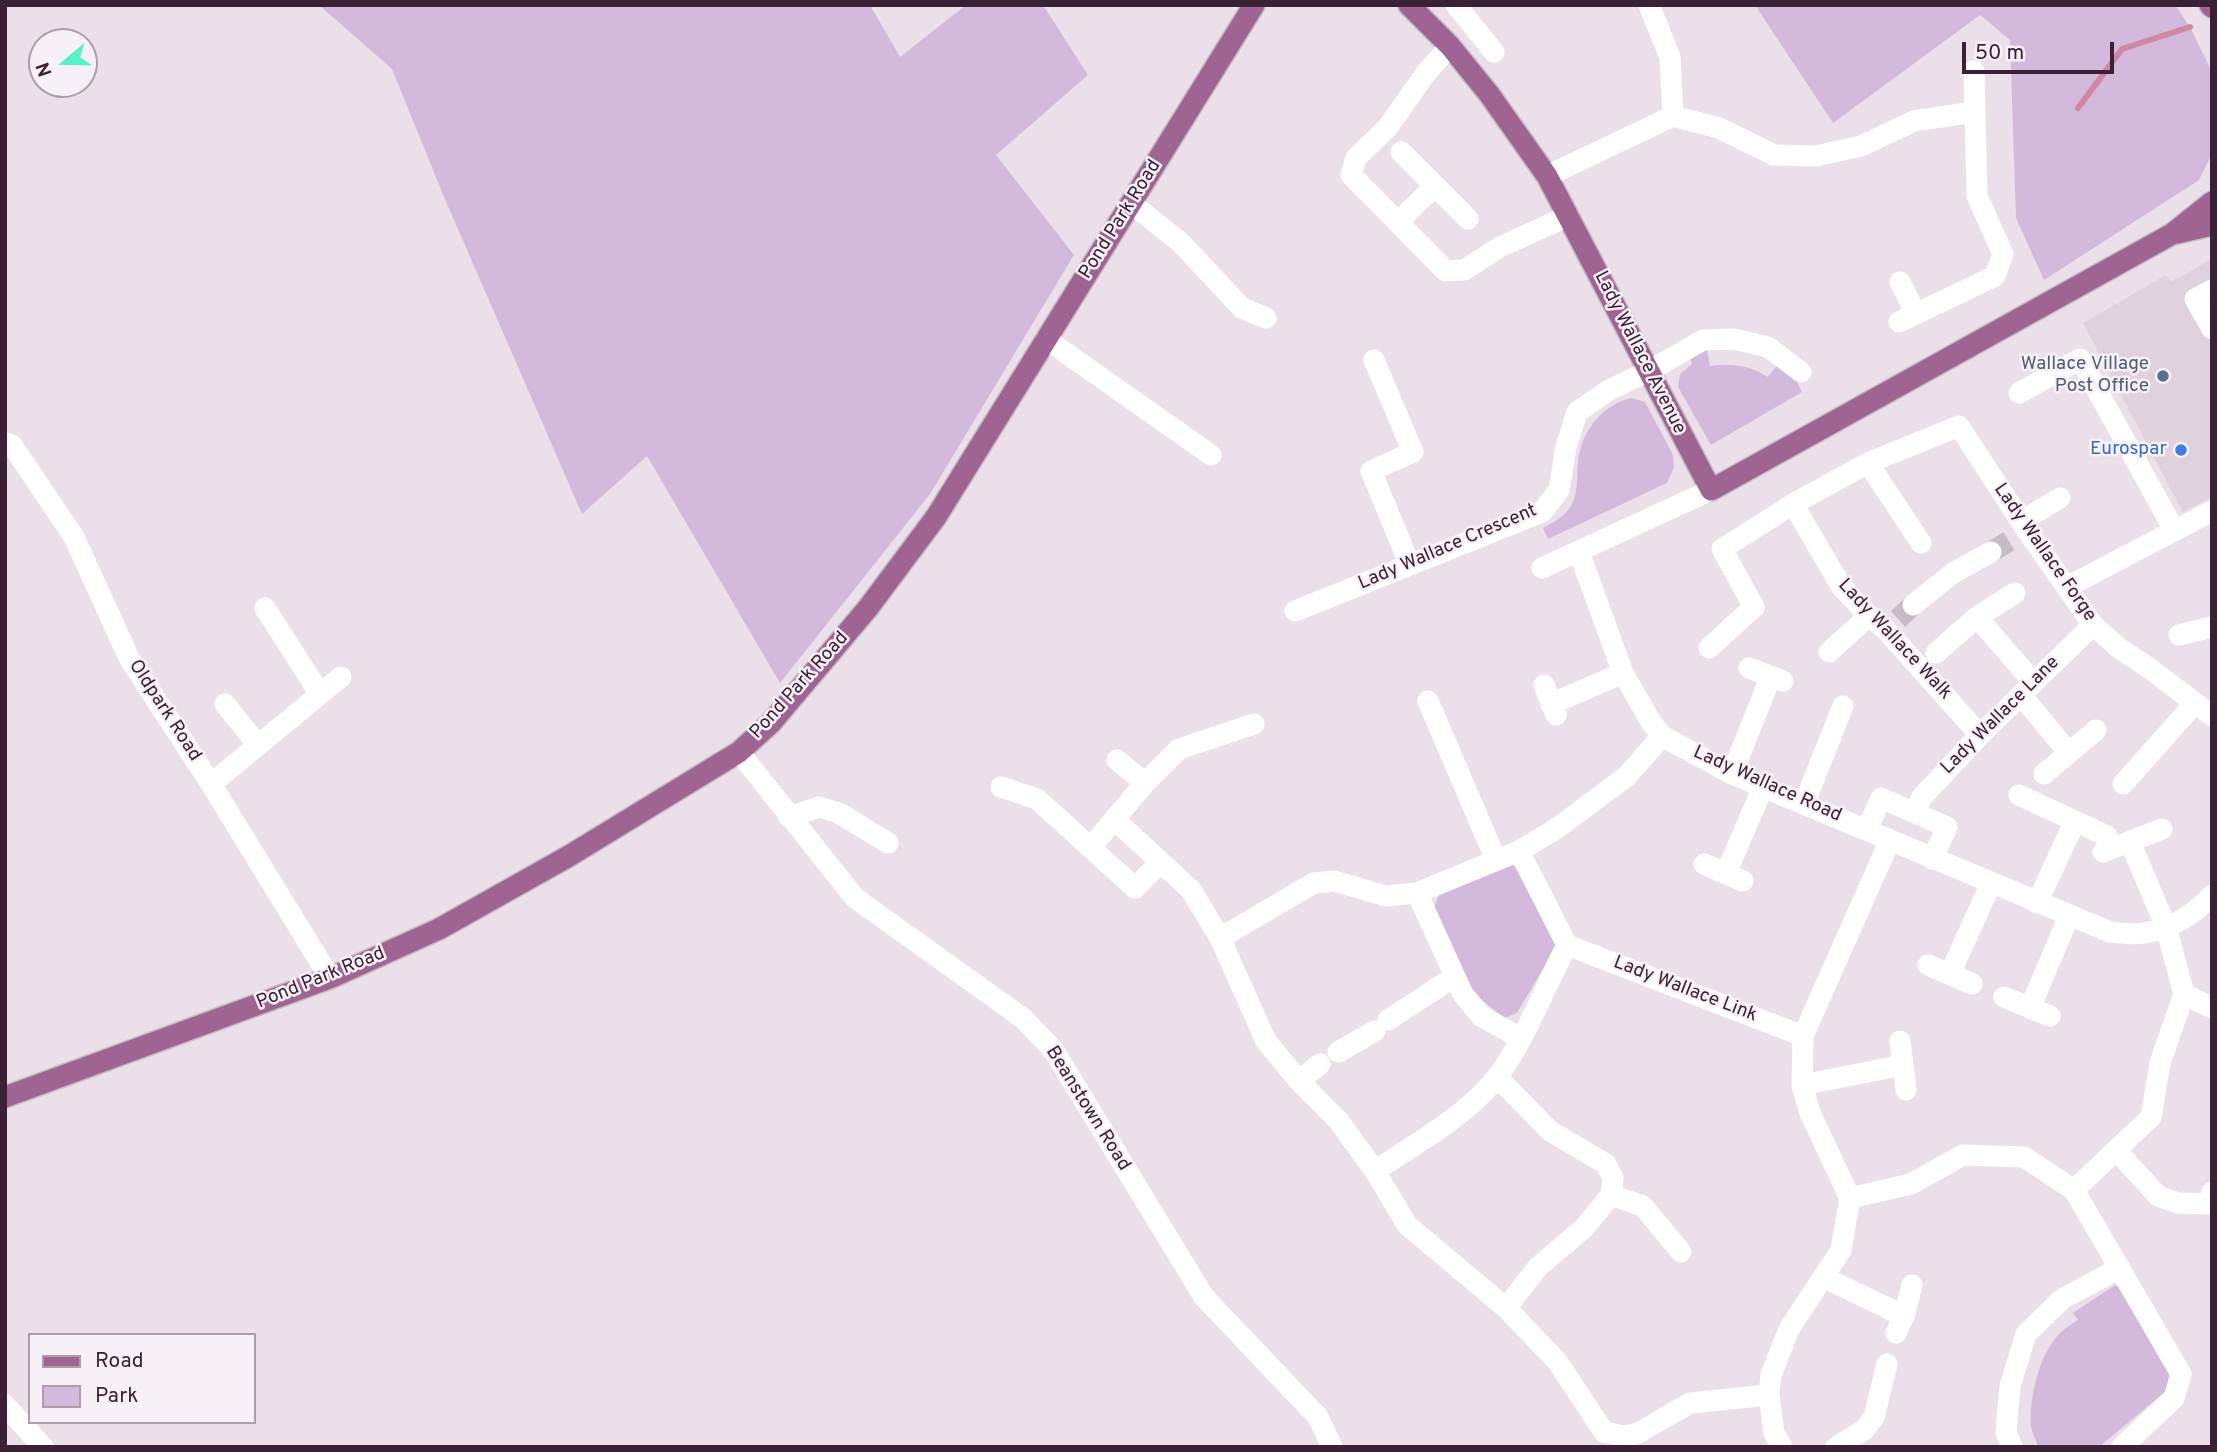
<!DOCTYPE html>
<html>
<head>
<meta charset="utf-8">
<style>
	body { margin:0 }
	#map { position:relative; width:2217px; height:1452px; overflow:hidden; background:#ebe0ea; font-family:Overpass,sans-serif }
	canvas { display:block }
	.frame { position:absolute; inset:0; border:7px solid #3b2135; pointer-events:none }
	.legend { position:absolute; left:28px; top:1333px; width:228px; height:91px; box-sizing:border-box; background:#f7f0f7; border:2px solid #ac9da9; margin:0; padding:9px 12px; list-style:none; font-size:21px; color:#3b2135 }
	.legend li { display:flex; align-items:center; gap:14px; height:35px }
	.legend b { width:35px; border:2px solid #ac9da9 }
	.north { position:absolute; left:28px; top:28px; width:70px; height:70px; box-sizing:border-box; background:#f7f0f7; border:2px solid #ac9da9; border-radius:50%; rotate:251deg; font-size:19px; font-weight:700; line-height:28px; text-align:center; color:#3b2135 }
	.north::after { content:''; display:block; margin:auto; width:24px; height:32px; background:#58f1c7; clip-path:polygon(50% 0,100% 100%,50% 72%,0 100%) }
	.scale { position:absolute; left:1962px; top:42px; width:152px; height:32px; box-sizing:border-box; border:4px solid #3b2135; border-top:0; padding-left:9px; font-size:21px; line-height:24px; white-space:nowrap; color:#3b2135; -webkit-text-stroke:5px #f7f0f7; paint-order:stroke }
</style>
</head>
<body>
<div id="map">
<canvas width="2217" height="1452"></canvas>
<div class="frame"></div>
<ul class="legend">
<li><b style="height:9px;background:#a06493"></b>Road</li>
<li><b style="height:19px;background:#d3b9dc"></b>Park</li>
</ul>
<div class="north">N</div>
<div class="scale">50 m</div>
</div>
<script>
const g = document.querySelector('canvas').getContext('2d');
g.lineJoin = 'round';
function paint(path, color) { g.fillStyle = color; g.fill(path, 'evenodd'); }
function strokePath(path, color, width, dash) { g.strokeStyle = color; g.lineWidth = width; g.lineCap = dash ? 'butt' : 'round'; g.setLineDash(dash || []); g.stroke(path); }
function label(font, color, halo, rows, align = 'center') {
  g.font = font + ' Overpass,sans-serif'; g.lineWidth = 5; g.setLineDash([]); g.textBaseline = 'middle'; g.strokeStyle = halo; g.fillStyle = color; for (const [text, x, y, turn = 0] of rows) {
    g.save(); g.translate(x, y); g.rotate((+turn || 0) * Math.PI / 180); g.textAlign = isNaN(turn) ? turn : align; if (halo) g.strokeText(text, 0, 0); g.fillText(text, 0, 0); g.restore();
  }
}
paint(new Path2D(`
	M 2212,259 L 2212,497 L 2183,512 L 2083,323 L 2166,275 L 2171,282 Z`), '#dfd1de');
paint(new Path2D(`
	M 319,5 L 870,5 L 900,57 L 966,5 L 1043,5 L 1088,75 L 996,155 L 1074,255 L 930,494 L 780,683 L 647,456 L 582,514 L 444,197 L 392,69 Z
	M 1755,5 L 2175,5 L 2190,27 L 2212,72 L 2212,154 L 2199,180 L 2044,280 L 2016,218 L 2010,40 L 1980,15 L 1833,123 Z
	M 1707,350 L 1710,366 C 1732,363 1749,365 1768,377 L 1777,365 L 1794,376 L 1802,392 L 1711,445 L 1678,387 L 1680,374 L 1692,364 L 1690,358 Z
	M 1632,398 L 1645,402 L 1673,455 L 1674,467 L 1667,483 L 1548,539 L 1543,528 C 1554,522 1566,516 1572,504 C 1579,490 1576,476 1578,461 C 1582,431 1602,404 1632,398 Z
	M 1505,861 L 1524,871 L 1557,945 L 1517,1013 L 1504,1018 L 1477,996 L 1465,980 L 1434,908 L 1440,892 Z
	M 2115,1285 L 2122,1288 L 2167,1362 L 2169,1376 L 2167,1390 L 2099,1447 L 2038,1447 C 2036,1440 2032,1433 2031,1426 C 2029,1397 2039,1354 2060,1333 C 2065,1328 2072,1324 2078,1320 L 2073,1313 Z`), '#d3b9dc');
strokePath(new Path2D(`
	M 2078,108 L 2122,49 L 2190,27`), '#d088a2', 6);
strokePath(new Path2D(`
	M 1991,552 L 2011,540
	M 1898,619 L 1913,605`), '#c8bac6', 21, [21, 10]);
const major = new Path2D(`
	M 1409,5 L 1450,46 L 1489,94 L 1547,176 L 1711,490 L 2172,234 L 2212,202
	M 2210,5 L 2212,7
	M 2177,233 L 2212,225
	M 5,1097 L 330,978 L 439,929 L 569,856 L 739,752 L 771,723 L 868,608 L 936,517 L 1254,5`);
strokePath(major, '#c4bcc2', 24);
strokePath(new Path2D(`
	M 1456,5 L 1494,52
	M 1649,5 L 1670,57 L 1673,116
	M 1450,46 L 1426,73 L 1388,127 L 1356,158 L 1351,175 L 1446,271 L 1464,270 L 1500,247 L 1568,216
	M 1401,152 L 1468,219
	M 1547,176 L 1673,116 L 1719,128 L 1774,155 L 1816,156 L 1861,146 L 1914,121 L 1974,112
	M 1131,203 L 1180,242 L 1242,308 L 1266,318
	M 1398,222 L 1435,186
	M 1900,282 L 1916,314
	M 2212,290 L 2195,299 L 2212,329
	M 1899,322 L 1995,276 L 2003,254 L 1977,196 L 1974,71
	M 1046,339 L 1211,455
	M 1374,360 L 1413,452 L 1371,471 L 1410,565
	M 2019,393 L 2080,359 L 2174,530
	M 5,443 L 12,445 L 74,537 L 129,658 L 211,784 L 330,978
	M 1868,463 L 1921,543
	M 1793,504 L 1841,586 L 1869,616 L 1886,630 L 1980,735
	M 2021,521 L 2060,498
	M 1579,552 L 1623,673 L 1651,722 L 1662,736 L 1732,774 L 2110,932 C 2121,933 2134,935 2144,933 C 2170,930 2195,914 2212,895
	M 1542,568 L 1711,490
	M 2067,587 L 2212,511
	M 1913,605 L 1953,573 L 1991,552
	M 265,608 L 320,694
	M 1295,611 L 1542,512 L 1559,490 L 1566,447 L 1577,412 L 1609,390 L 1649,371 L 1703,340 L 1734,339 L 1768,347 L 1801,372
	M 1977,617 L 2034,683
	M 2179,635 L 2212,627
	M 1709,648 L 1754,607 L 1722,549 L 1793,504 L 1868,463 L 1959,426 L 2026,529 L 2093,625 L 2119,648 L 2149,668 L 2212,716
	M 1829,652 L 1869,616
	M 1936,653 L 1977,617 L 2015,593
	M 1749,668 L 1783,681
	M 1544,685 L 1556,715
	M 2021,695 L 2069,753
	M 1428,701 L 1496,860
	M 225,704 L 258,745
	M 1551,704 L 1623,673
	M 739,752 L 855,898 L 1024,1019 L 1054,1051 L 1204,1297 L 1318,1417 L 1332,1447
	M 1117,760 L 1145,783
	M 1732,774 L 1771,676
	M 2044,774 L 2096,730
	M 211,784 L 341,677
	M 2123,784 L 2195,703
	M 1001,787 L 1037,799 L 1135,888 L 1160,863
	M 2019,795 L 2107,836
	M 1804,804 L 1843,706
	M 1914,812 L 1922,797 L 1980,735 L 2093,625
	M 789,817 L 819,807 L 839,813 L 888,843
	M 1115,820 L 1191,890 L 1220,938 L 1266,1041 L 1299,1081 L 1338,1120 L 1375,1171 L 1407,1225 L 1506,1308 L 1557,1361 L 1604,1432 L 1625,1436 L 1627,1447
	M 1867,829 L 1881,798 L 1947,827 L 1932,859
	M 1091,847 L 1145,783 L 1179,749 L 1254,724
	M 1519,851 L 1567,945
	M 2103,852 L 2162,829
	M 1704,864 L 1743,881
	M 1726,873 L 1763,787
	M 1417,893 L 1463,994 L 1481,1016 L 1520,1038
	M 2037,903 L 2075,821
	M 1220,938 L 1314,883 L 1334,881 L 1386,896 L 1417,893 L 1519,851 L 1556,829 L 1627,776 L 1662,736
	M 1567,945 L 1803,1036
	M 1928,965 L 1972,984
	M 1950,974 L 1991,883
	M 2184,994 L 2210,1007
	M 2004,997 L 2050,1016
	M 2030,1008 L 2069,916
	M 1388,1020 L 1454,977
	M 1900,1041 L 1906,1090
	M 1338,1052 L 1375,1031
	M 1497,1077 L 1550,1131 L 1606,1164 L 1613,1178 L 1611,1195 L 1584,1228 L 1538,1267 L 1506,1308
	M 1299,1081 L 1320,1064
	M 1802,1085 L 1903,1065
	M 2116,1150 L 2158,1196 L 2178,1203 L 2210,1204 L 2212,1192
	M 1375,1171 C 1416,1143 1466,1117 1497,1077 C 1524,1042 1546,985 1567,945
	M 2074,1190 L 2151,1117 L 2160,1063 L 2184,994 L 2166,927 L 2130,842
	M 1611,1195 L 1643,1206 L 1681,1252
	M 1850,1198 L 1911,1184 L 1963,1155 L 2024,1157 L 2074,1190 L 2181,1374 L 2174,1398 L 2122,1447
	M 1823,1277 L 1904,1316
	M 1896,1333 L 1904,1316 L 1912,1285
	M 5,1405 L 43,1447
	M 1625,1436 L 1638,1433 L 1690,1403 L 1769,1395
	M 1782,1447 L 1774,1433 L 1769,1395 L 1771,1375 L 1789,1329 L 1841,1250 L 1850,1198 L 1810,1113 L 1802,1085 L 1803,1036 L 1890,840
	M 1836,1447 L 1864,1430 L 1874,1417 L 1887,1364
	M 2012,1447 L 2006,1432 L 2010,1386 L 2026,1334 L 2062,1299 L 2120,1268`), '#fff', 21);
strokePath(major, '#a06493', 21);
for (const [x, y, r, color] of [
	[2163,376,7,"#5c6f8a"],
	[2181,450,7,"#3f7fe0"]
]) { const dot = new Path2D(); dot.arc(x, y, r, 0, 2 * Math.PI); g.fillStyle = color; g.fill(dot); strokePath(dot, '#f7f0f7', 2.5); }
label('19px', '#3b2135', '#f7f0f7', [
	["Pond Park Road",1121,220,-58],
	["Lady Wallace Avenue",1639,353,63],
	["Lady Wallace Crescent",1448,548,-23],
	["Lady Wallace Forge",2044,553,55],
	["Lady Wallace Walk",1894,640,47],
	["Pond Park Road",800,686,-48],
	["Oldpark Road",164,711,57],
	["Lady Wallace Lane",2001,716,-45],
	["Lady Wallace Road",1767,785,24],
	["Pond Park Road",321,979,-22],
	["Lady Wallace Link",1685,990,21],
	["Beanstown Road",1087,1109,58]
]);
label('19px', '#4e5e75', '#f7f0f7', [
	["Wallace Village",2149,365],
	["Post Office",2149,387]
], 'right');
label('19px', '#366cbe', '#f7f0f7', [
	["Eurospar",2167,450]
], 'right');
</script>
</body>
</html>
